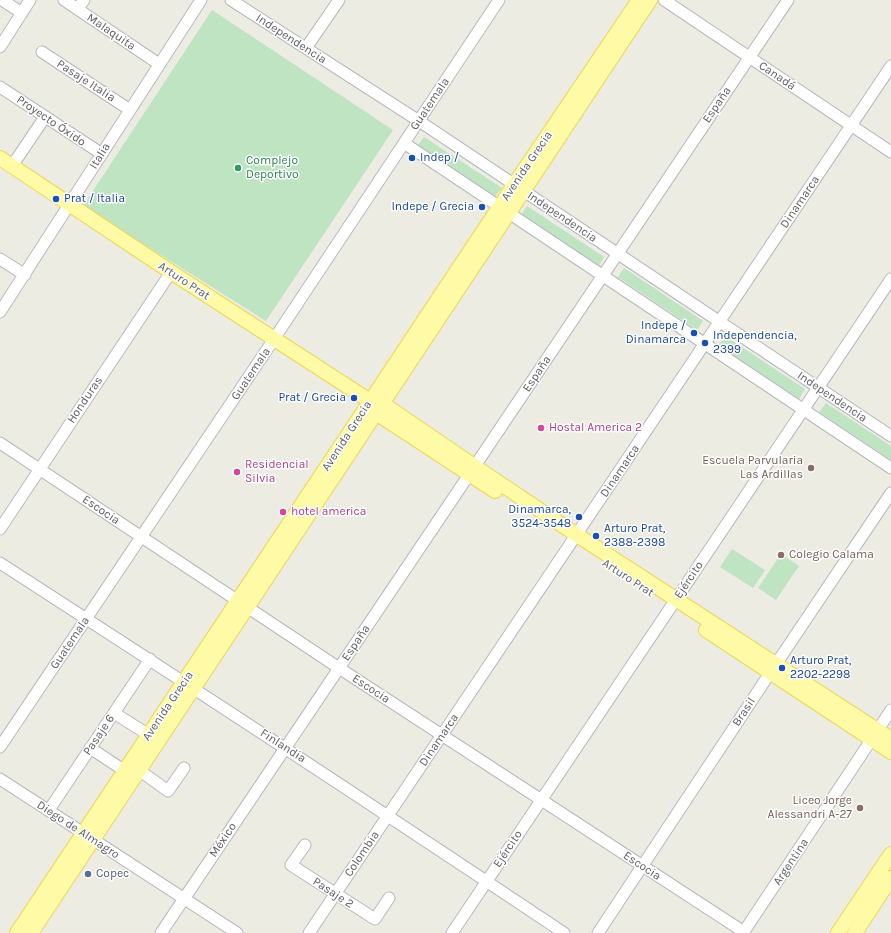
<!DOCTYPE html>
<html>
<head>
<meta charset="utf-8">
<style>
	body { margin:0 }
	canvas { display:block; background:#edece2 }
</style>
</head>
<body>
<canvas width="891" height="933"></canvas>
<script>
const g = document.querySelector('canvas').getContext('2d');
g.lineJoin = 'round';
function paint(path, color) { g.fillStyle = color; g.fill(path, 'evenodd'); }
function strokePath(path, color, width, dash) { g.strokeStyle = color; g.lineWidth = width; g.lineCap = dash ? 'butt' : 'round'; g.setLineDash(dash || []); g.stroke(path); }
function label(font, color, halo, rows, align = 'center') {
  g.font = font + ' Karla,sans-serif'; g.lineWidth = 3; g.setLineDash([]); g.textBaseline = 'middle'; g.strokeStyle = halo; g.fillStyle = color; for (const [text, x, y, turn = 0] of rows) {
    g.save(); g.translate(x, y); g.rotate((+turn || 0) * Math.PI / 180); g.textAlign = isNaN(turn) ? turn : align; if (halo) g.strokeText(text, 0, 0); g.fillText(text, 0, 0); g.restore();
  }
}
paint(new Path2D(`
	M 212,10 L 393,130 L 266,321 L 83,206 Z
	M 424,137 L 502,188 L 494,197 L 418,145 Z
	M 527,206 L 604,257 L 599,266 L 522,214 Z
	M 624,268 L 703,321 L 697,330 L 618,277 Z
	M 725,336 L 805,389 L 799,399 L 719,346 Z
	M 826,403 L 891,446 L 891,460 L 819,412 Z
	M 732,549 L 765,570 L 753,588 L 720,567 Z
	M 781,554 L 799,566 L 776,600 L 758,588 Z`), '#bee4c2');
const minor = new Path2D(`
	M 2,0 L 22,13
	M 64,0 L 159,64
	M 231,0 L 419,121 L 891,436
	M 664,0 L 891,152
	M 77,9 L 84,0
	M 0,47 L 30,0
	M 306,48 L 339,0
	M 42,52 L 130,110
	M 0,87 L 102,154
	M 404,143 C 566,252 729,359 891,468
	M 12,166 L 45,117
	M 0,259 L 25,275
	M 0,312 L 201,0
	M 0,443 L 339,668 L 744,932
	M 0,529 L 171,272
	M 0,563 C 189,685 377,808 564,933
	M 114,713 L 149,735
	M 0,747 L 274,339 L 499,0
	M 90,748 L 125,771
	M 139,770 L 168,791 L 184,768
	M 0,779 L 237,933
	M 49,810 L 150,659
	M 305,845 L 291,865 L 375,919 L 389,898
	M 161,933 L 788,0
	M 309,933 L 891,66
	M 452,933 L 891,279
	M 598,933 L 770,673 L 891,493
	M 743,933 L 891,710`);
const major = new Path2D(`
	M 0,158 L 171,272 L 370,401 L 382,403 L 474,466 L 577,535 L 891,739
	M 372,405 L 376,413 L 495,491
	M 706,630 L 891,752
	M 17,933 L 514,185 L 639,0
	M 31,933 L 650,0
	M 838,933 L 891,854
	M 855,933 L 891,878`);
strokePath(minor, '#b7b9be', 13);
strokePath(major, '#efd758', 16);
strokePath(minor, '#fff', 11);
strokePath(major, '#fefaa6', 14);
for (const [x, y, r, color] of [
	[412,158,4,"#1a4fb4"],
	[238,168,4,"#2e9e5b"],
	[56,199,4,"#1a4fb4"],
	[482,207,4,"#1a4fb4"],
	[694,333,4,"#1a4fb4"],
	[705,343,4,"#1a4fb4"],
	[354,398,4,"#1a4fb4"],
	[541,428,4,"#d1479c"],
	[811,468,4,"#8d6e63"],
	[237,472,4,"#d1479c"],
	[283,512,4,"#d1479c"],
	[579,517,4,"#1a4fb4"],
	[596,536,4,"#1a4fb4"],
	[781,555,4,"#8d6e63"],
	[782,668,4,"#1a4fb4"],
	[860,808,4,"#8d6e63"],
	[88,874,4,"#5c6f8a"]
]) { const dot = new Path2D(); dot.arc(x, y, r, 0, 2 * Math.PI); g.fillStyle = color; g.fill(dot); strokePath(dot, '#fff', 1.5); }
label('12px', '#5a5d62', '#fff', [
	["Malaquita",111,32,34],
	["Independencia",291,39,33],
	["Canadá",777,76,34],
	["Pasaje Italia",86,81,33],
	["Guatemala",430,104,-56],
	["España",717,105,-56],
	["Proyecto Óxido",51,121,34],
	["Italia",100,156,-58],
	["Avenida Grecia",527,166,-56],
	["Dinamarca",800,202,-56],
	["Independencia",562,217,34],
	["Arturo Prat",184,281,33],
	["Guatemala",251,374,-56],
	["España",537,374,-56],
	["Independencia",832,397,34],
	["Honduras",85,400,-56],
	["Avenida Grecia",347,436,-57],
	["Dinamarca",620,471,-56],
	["Escocia",101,510,34],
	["Arturo Prat",628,578,33],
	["Ejército",689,580,-56],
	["Guatemala",70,643,-56],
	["España",356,643,-56],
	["Escocia",371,689,33],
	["Avenida Grecia",168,706,-56],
	["Brasil",744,712,-57],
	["Pasaje 6",99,735,-56],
	["Dinamarca",439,740,-56],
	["Finlandia",283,746,33],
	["Diego de Almagro",78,830,33],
	["México",223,840,-56],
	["Ejército",508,849,-56],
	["Colombia",362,854,-56],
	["Argentina",791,862,-56],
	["Escocia",642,866,33],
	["Pasaje 2",333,893,33]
]);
label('12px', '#164399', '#fff', [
	["Indep /",420,158],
	["Prat / Italia",64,199],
	["Indepe / Grecia",474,207,"right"],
	["Indepe /",686,326,"right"],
	["Dinamarca",686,340,"right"],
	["Independencia,",713,336],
	["2399",713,350],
	["Prat / Grecia",346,398,"right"],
	["Dinamarca,",571,510,"right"],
	["3524-3548",571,524,"right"],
	["Arturo Prat,",604,529],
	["2388-2398",604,543],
	["Arturo Prat,",790,661],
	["2202-2298",790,675]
], 'left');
label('12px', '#27864d', '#fff', [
	["Complejo",246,161],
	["Deportivo",246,175]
], 'left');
label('12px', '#b23c85', '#fff', [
	["Hostal America 2",549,428],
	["Residencial",245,465],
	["Silvia",245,479],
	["hotel america",291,512]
], 'left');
label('12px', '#785e54', '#fff', [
	["Escuela Parvularia",803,461],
	["Las Ardillas",803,475],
	["Colegio Calama",789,555,"left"],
	["Liceo Jorge",852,801],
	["Alessandri A-27",852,815]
], 'right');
label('12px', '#4e5e75', '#fff', [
	["Copec",96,874]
], 'left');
</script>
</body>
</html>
